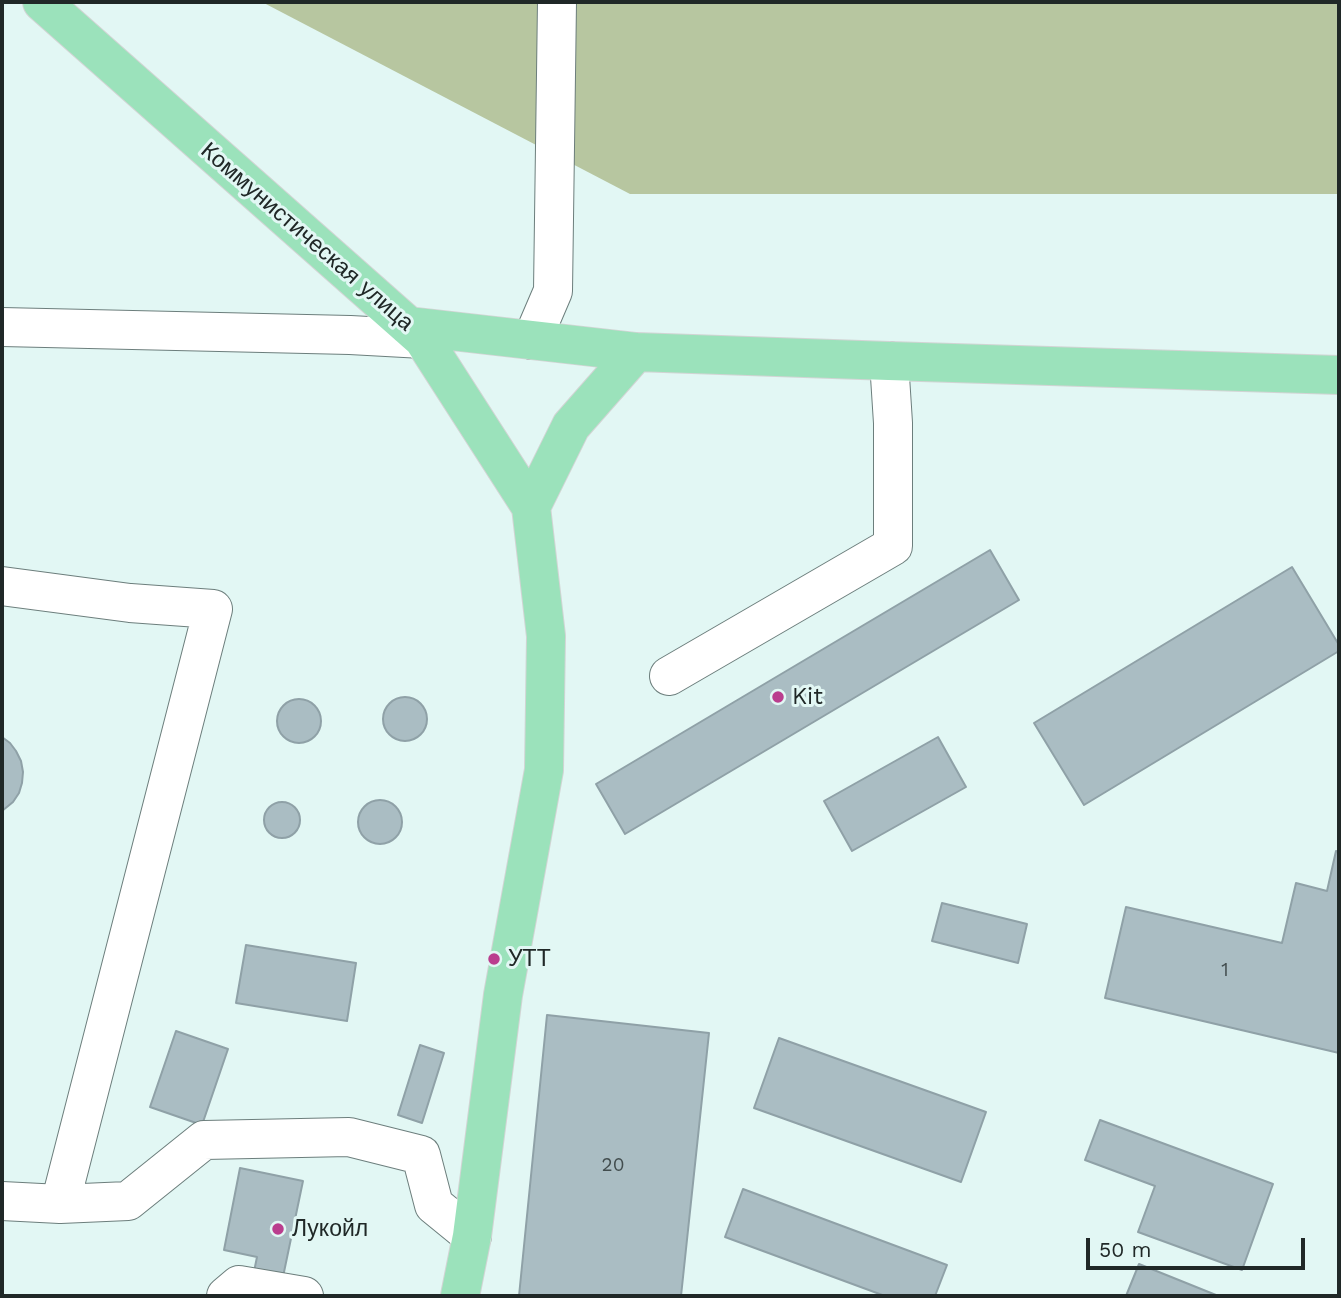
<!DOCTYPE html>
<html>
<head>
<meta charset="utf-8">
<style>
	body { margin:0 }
	#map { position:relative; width:1341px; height:1298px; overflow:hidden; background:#e2f7f4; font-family:"Work Sans",sans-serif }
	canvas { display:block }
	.frame { position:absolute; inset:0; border:4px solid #202827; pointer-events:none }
	.scale { position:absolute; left:1086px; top:1238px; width:219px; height:32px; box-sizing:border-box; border:4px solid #202827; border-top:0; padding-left:9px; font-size:21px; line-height:24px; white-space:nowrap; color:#202827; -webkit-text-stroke:5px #e2f7f4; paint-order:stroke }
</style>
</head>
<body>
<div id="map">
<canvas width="1341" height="1298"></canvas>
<div class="frame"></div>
<div class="scale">50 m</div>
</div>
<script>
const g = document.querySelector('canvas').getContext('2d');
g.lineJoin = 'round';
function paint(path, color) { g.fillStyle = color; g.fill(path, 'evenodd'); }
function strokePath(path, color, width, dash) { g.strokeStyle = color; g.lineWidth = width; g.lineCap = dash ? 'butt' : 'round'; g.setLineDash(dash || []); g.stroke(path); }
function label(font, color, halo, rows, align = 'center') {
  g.font = font + ' "Work Sans",sans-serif'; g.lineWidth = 6; g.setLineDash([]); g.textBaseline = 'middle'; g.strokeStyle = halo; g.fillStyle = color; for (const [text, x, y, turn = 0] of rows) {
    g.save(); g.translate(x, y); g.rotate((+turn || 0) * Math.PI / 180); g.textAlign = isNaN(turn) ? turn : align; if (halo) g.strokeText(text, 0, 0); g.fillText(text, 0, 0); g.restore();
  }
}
paint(new Path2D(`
	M 262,2 L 1339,2 L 1339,194 L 630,194 Z`), '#b7c6a0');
const building = new Path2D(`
	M 990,550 L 1019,600 L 625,834 L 596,784 Z
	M 1292,567 L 1339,645 L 1339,651 L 1084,805 L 1034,723 Z
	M383 719a22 22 0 1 1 44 0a22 22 0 1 1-44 0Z
	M277 721a22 22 0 1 1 44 0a22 22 0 1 1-44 0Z
	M 2,737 L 10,743 L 16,751 L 21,761 L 23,772 L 22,783 L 19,793 L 13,802 L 2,811 Z
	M 938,737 L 966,787 L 852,851 L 824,801 Z
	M358 822a22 22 0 1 1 44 0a22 22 0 1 1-44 0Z
	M264 820a18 18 0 1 1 36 0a18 18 0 1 1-36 0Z
	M 1336,851 L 1339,852 L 1339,1053 L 1105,998 L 1126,907 L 1282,943 L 1296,883 L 1327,891 Z
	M 942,903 L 1027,924 L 1018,963 L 932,941 Z
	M 246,945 L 356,963 L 347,1021 L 236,1003 Z
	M 547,1015 L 709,1033 L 681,1296 L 519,1296 Z
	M 176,1031 L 228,1049 L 202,1125 L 150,1107 Z
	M 779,1038 L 986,1112 L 961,1182 L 754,1108 Z
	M 420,1045 L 444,1053 L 422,1123 L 398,1115 Z
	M 1100,1120 L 1273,1184 L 1242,1270 L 1138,1232 L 1155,1186 L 1085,1160 Z
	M 240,1168 L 303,1181 L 279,1296 L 249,1296 L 257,1257 L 224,1250 Z
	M 743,1189 L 947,1265 L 935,1296 L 885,1296 L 725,1237 Z
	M 1139,1264 L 1216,1295 L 1216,1296 L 1126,1296 Z`);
paint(building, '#aabdc3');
strokePath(building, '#8fa1a7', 2);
const minor = new Path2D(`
	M 2,327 L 350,335 L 423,339
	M 532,340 L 553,291 L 557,2
	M 2,586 L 130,603 L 213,609 L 60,1204 L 2,1201
	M 669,676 L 893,546 L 893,423 L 889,361
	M 60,1204 L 128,1201 L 204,1140 L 349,1137 L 421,1155 L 434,1205 L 472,1236
	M 226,1296 L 239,1285 L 304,1296`);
const major = new Path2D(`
	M 42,2 L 423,339 L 531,507
	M 408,326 L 636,352 L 889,361 L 1339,375
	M 460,1296 L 472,1236 L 503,995 L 544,770 L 546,636 L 531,507 L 571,426 L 636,352`);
strokePath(minor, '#6c7e7c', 40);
strokePath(major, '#d2d4d4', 40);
strokePath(minor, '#fff', 38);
strokePath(major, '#9be2bb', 38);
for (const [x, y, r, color] of [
	[778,697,7,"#ba3e8e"],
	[494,959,7,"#ba3e8e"],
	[278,1229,7,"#ba3e8e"]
]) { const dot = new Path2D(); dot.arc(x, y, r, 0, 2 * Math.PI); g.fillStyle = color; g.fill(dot); strokePath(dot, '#e2f7f4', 2.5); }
label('19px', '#424d4e', null, [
	["1",1225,970],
	["20",613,1165]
]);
label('23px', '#202827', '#e2f7f4', [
	["Коммунистическая улица",307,237,41]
]);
label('23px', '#202827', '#e2f7f4', [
	["Kit",792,697],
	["УТТ",508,959],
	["Лукойл",292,1229]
], 'left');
</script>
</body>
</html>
